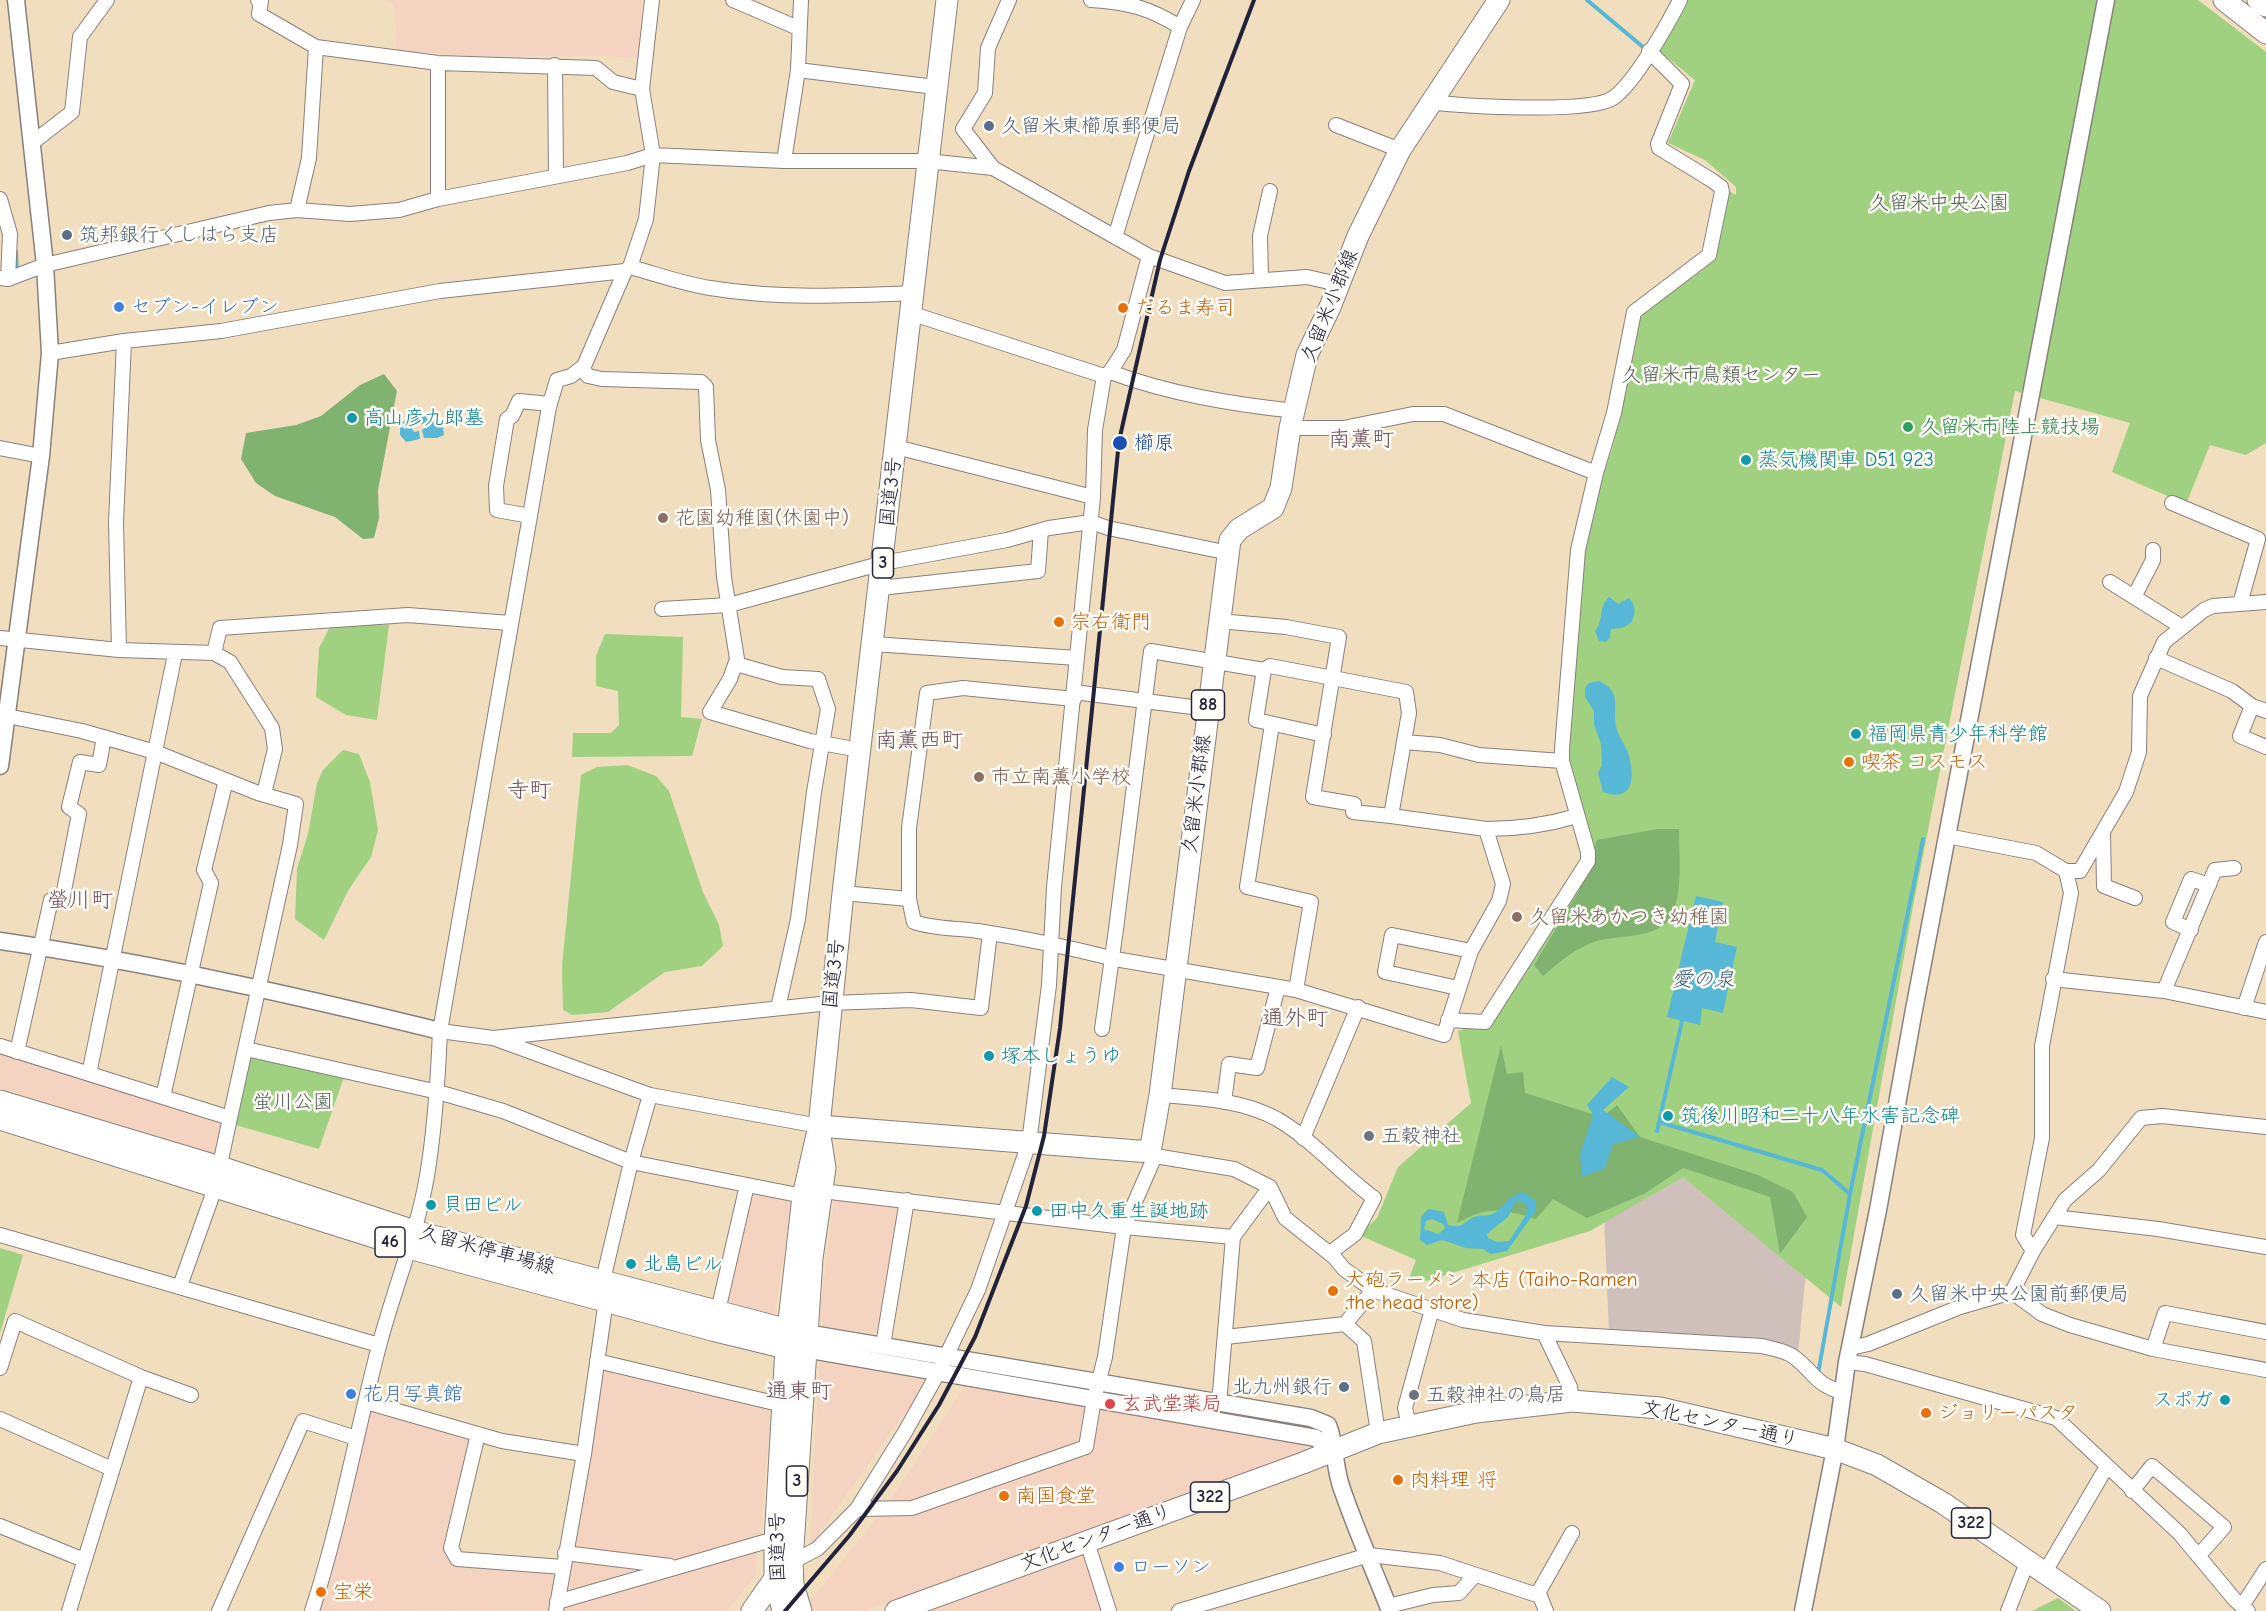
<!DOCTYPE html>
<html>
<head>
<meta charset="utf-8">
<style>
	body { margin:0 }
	canvas { display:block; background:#f0debf }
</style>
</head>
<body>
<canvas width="2266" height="1611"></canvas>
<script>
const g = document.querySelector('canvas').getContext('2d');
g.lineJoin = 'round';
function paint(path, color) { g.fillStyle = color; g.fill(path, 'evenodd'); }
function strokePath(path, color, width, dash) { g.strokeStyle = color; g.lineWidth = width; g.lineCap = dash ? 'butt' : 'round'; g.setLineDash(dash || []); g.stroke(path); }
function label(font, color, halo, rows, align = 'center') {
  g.font = font + ' "Comic Neue","Klee One",sans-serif'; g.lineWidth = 5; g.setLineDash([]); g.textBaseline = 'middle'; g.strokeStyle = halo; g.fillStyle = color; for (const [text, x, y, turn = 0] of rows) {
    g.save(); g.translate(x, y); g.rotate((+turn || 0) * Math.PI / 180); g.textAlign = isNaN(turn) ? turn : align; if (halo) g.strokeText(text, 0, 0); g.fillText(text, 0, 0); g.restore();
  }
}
paint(new Path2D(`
	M 383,0 L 642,0 L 638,59 L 608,56 L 475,56 L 397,51 L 394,4 Z
	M 0,1053 L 226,1125 L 218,1155 L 0,1088 Z
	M 749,1187 L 792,1198 L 775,1312 L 767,1319 L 723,1307 Z
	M 835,1195 L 902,1203 L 882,1334 L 822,1326 L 820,1310 Z
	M 819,1359 L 929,1379 L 810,1546 Z
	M 599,1366 L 771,1405 L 760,1537 L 680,1564 L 571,1548 Z
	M 966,1384 L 1090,1402 L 1082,1442 L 911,1504 L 889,1503 Z
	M 1098,1404 L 1310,1441 L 1319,1454 L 861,1611 L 809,1611 L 808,1604 L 880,1514 L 1090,1450 Z
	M 368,1406 L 475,1436 L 455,1561 L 560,1568 L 552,1610 L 315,1611 Z
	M 758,1546 L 755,1576 L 727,1611 L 559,1611 L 559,1604 Z
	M 1084,1550 L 1105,1611 L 925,1611 Z
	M 568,1555 L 671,1567 L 560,1598 Z`), '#f4d3c0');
paint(new Path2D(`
	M 1658,1168 L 1776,1189 L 1807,1263 L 1798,1353 L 1609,1333 L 1603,1192 Z`), '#d0c0bc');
paint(new Path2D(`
	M 1684,0 L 2198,0 L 2266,52 L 2266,443 L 2246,455 L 2210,445 L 2186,504 L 2112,472 L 2130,423 L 2015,391 L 1914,901 L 1841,1307 L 1683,1177 L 1590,1231 L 1426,1281 L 1409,1278 L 1416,1260 L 1359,1235 L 1377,1218 L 1398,1167 L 1471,1103 L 1458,1031 L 1485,1022 L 1594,860 L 1567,757 L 1585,547 L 1596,491 L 1612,450 L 1621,410 L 1639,320 L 1653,301 L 1702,271 L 1713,256 L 1727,190 L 1736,195 L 1736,187 L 1705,160 L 1668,143 L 1695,80 L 1659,51 L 1658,43 Z
	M 332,623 L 389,625 L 377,720 L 346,715 L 316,697 L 319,648 Z
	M 605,634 L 683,637 L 681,717 L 702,719 L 692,756 L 572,757 L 573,733 L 611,733 L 619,725 L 618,691 L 596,686 L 596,656 Z
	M 343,750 L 359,754 L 370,782 L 378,830 L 371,857 L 349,889 L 324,940 L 295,919 L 297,869 L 308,834 L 317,783 L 323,770 Z
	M 627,765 L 656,776 L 669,791 L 703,892 L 719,925 L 723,946 L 702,966 L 665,972 L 608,1012 L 572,1015 L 563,1010 L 562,966 L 581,775 L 597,767 Z
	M 249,1053 L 345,1074 L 319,1149 L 232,1124 Z
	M 0,1248 L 23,1255 L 0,1333 Z
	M 2058,1598 L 2076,1611 L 2032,1611 Z`), '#a0d181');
paint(new Path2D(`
	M 384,374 L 397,391 L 378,490 L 379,518 L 374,538 L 363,539 L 335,517 L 275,496 L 256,483 L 241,459 L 246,433 L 296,425 L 321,416 L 360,385 Z
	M 1657,829 L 1679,829 C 1679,856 1683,887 1673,913 C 1661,940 1621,934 1597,941 C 1577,947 1559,962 1543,976 L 1534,965 L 1579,891 L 1597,840 Z
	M 1501,1045 L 1507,1074 L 1523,1072 L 1525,1093 L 1602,1117 L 1617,1105 L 1640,1137 L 1758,1175 L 1793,1192 L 1807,1217 L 1780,1254 L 1770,1197 L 1683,1168 L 1644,1194 L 1587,1218 L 1553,1199 L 1536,1219 C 1502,1209 1490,1205 1457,1223 Z`), '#80b36f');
paint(new Path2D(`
	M 426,416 L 427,419 L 435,418 L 443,428 L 444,435 L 437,438 L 424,438 L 422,430 L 429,425 L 415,423 L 411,427 L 414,432 L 419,431 L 420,439 L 406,442 L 400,435 L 400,422 Z
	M 1609,597 L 1618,604 L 1629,598 C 1636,606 1636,613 1631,623 L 1622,628 L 1611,629 L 1610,638 L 1606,642 L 1599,641 L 1595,631 C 1604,620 1598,608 1609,597 Z
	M 1599,681 C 1606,685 1610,687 1613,693 C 1618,703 1613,715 1616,726 C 1618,737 1627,746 1629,756 C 1635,778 1633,803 1603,792 L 1598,773 L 1602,765 L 1601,744 L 1594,725 L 1594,711 L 1585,697 L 1585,688 L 1589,683 Z
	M 1696,896 L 1723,902 L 1715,942 L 1737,947 L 1723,1013 L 1702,1008 L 1700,1025 L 1667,1017 Z
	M 1612,1077 L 1629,1087 L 1603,1110 L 1640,1137 L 1613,1144 L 1605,1168 L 1582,1177 L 1580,1155 L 1593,1115 L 1587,1105 Z
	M 1523,1192 L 1536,1201 L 1535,1212 L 1507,1251 L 1491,1254 L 1483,1249 L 1466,1248 L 1442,1240 L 1427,1245 L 1420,1240 L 1421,1216 L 1429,1209 L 1444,1212 L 1448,1225 C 1464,1229 1463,1222 1474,1217 C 1482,1214 1489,1218 1497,1211 C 1507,1203 1509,1196 1523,1192 ZM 1517,1200 L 1527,1205 L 1526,1215 L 1509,1241 L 1497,1242 L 1488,1238 L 1487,1234 L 1508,1217 ZM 1432,1219 L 1443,1224 L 1445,1228 L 1439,1234 L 1424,1229 L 1426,1221 Z`), '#57b7d6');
strokePath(new Path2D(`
	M 1587,0 L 1643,47
	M 16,251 L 17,274
	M 1659,1122 L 1822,1170 L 1850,1194
	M 1657,1131 L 1682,1021
	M 1818,1374 L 1850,1194 L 1923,839`), '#57b7d6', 4);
const minor = new Path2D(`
	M 258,0 L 261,1 L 259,14 L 316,47 L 438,63 L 596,68 L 613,82 L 642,89
	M 733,0 L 798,28
	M 1009,0 L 988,48 L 985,93 L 963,129 L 993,168 L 1149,256 L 1225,283 L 1307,277 L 1338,284
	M 1091,0 C 1127,2 1150,8 1180,27
	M 438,63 L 438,199
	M 555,65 L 556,176
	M 798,70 L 935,87
	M 1430,102 C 1462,106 1590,114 1613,98 C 1634,84 1668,24 1680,0
	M 1336,125 L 1400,150
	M 32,143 L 72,112 L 80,37 L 107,0
	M 784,161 L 798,70 L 801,0
	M 0,199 L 10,234 L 8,279
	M 297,210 L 309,158 L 316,47
	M 1115,237 L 1180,27 L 1193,0
	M 630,267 C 656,274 684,284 710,288 C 778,299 845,296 913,293
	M 0,278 L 8,279 L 45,265 L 269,213 L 297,210 L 350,214 L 399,210 L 438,199 L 627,163 L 653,155 L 784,161 L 927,161 L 993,168
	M 1261,279 L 1260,236 L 1270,191
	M 910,313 L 1104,376 L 1110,372 C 1170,394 1231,404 1295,411
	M 50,353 L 124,341 L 221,331 L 440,291 L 625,271
	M 582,368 L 588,376 L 602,379 L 701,382 L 706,387 L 708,440 L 718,490 L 724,577 L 737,659 L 730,679 L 710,712 L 810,741 L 860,750
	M 1110,372 L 1124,350 L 1149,256
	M 1290,428 L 1343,428 L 1413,414 L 1444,414 L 1596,473
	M 896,447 L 1093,497
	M 0,448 L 41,456
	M 2172,503 L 2258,539 L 2240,604
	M 530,516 L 497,510 L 496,486 L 507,419 L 512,416 L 519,401 L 550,404
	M 2110,582 L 2182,627
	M 880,588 L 1038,571 L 1041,530
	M 2134,597 L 2153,560 L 2153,550
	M 662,609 L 729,605 L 883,563 L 1007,540 L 1049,528 L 1091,522 L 1108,528 L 1229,553
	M 1219,621 L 1286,627 L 1339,637 L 1313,797 L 1354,804 L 1353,812 L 1391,816
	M 0,638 L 119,650 L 214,653 L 230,662 L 272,728 L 275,749 L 264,794
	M 873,644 L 1077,658
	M 119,650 L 116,522 L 124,341
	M 214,653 L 220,628 L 408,615 L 510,623
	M 2156,658 L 2232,691 L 2252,706 L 2266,711
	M 736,664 L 782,677 L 818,679 L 828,709 L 814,792 L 798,919 L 778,1008
	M 1264,670 L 1256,720 L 1324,735
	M 1074,692 L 1208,709
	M 2252,706 L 2240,736 L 2266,747
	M 1272,724 L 1247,887 L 1311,902 L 1296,990
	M 1405,742 L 1440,745 L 1479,755 L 1562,761
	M 1486,829 C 1518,829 1547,825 1577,816
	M 2103,833 L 2104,886 L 2135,898
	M 1947,836 L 2036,853 L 2066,871
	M 843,893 L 909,899 L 914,922 C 933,929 957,928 978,931 C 1023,938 1067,947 1111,958 L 1115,959 L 1296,990 L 1444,1035 L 1471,951 L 1499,901 L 1503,884 L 1486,829 L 1391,816 L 1409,713 L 1406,692 L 1270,666 L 1264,670 L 1151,651 L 1116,929 L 1102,1029
	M 909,899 L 909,828 L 927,693 L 963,688 L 1074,699
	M 2191,930 L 2173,922 L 2191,879 L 2209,885
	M 2053,979 L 2164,991 L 2266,1012
	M 1458,988 L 1385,972 L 1392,935 L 1471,951
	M 2164,991 L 2215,870 L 2234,868
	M 2244,1008 L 2266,942
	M 1448,1020 L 1485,1022 L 1588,861 L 1588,852 L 1562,761 L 1562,749 L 1578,550 L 1596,473 L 1614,413 L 1634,312 L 1709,255 L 1722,192 L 1721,187 L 1713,181 L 1659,148 L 1658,144 L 1682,84 L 1649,51
	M 440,1031 L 493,1038 L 650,1095 L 819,1126
	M 493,1038 L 830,1003 L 911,1000 L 981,1008 L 990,933
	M 0,1046 L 230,1118 L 290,845 L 296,804 L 258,793 L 155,752 L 82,731 L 7,716
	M 246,1049 L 438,1092 L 503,1111 L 631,1162 L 803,1196
	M 17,1052 L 51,900 L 62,901 L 79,814 L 69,807 L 80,762 L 99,765 L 104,737
	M 89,1074 L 175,654
	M 1160,1095 C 1199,1098 1242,1100 1277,1119 C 1313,1140 1341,1174 1374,1198 L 1355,1234 L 1330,1253
	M 163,1097 L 211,883 L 204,870 L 226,780
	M 1224,1102 L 1229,1064 L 1257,1068 L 1278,987
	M 1303,1138 L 1358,1007
	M 822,1191 L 1124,1227 L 1233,1237 L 1270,1187
	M 2054,1217 L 2158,1229 L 2266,1247
	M 0,1235 L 379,1345
	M 2033,1251 L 2023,1235 L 2042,1138 L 2042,1046 L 2071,893 L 2066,871 L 2080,871 L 2126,792 L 2139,752 L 2140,696 L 2164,642 L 2204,610 L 2213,606 L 2266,602
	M 180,1286 L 215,1188 L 230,1118
	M 2012,1292 L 2042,1314 L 2070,1325 L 2153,1349 L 2266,1370
	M 718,1311 L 747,1185
	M 1345,1324 L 1364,1341 L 1378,1433
	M 1544,1333 L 1570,1387 L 1572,1401
	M 1225,1337 L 1345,1324 L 1373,1290
	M 883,1345 L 907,1200
	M 1851,1348 L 1868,1344 L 1960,1307 L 2012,1292 L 2033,1251 L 2065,1200 L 2099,1170 L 2141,1118 L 2162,1116 L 2266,1127
	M 2153,1349 L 2165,1313 L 2266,1332
	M 597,1361 L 783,1405
	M 1847,1362 L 1865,1364 L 2056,1418 L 2180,1534 L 2235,1600 L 2248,1611
	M 0,1368 L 15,1321 L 141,1377 L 191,1395
	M 366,1402 L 502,1441 L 584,1454
	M 1219,1404 L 1233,1237
	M 0,1419 L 112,1469
	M 1409,1425 L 1405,1408 L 1432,1309
	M 478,1434 L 451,1548 L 457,1559 L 563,1567
	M 2132,1491 L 2152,1466 L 2224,1527 L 2200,1554
	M 857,1509 L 912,1508 L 1086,1447 L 1094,1399 L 1105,1357 L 1124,1227 L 1155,1156 L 1234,1169 L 1270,1187 L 1285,1218 L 1334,1257 L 1344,1269 L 1373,1290 L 1463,1320 L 1544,1333 L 1762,1346 C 1772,1349 1785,1350 1794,1357 C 1816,1374 1814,1384 1844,1393
	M 0,1526 L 84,1560
	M 1087,1542 L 1109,1611
	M 565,1553 L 670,1566
	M 792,1562 L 817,1549 L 857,1509 L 905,1432 L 938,1373 L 978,1290 L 1029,1143 L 1049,985 L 1054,887 L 1093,497 L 1095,430 L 1104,376
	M 2045,1572 L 2106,1468
	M 1537,1595 L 1572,1533
	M 557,1602 L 764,1542 L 775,1542
	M 1388,1606 L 1433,1595 L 1459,1593 L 1475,1575
	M 2242,1606 L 2266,1569
	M 69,1611 L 141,1377
	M 219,1611 L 303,1421 L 356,1438
	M 312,1611 C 340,1525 356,1434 379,1346 C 394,1289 417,1234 427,1176 C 435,1128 438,1079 440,1031 L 549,407 L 557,380 L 571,376 L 584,366 L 625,271 L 630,267 L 646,219 L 653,155 L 642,89 L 652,0
	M 556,1611 L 584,1454 L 606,1300 L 603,1280 L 631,1162 L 650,1095
	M 1179,1611 L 1369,1555 L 1440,1563 L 1540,1596 L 1546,1611
	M 2008,1611 L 2028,1560`);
const tertiary = new Path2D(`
	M 0,766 L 41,456 L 50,353 L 45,265 L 16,0
	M 0,941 C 150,963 294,995 440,1031
	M 806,1333 L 1311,1418 L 1328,1425 C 1336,1445 1334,1468 1342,1489 C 1356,1530 1374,1570 1390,1611
	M 805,1349 L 1316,1438 L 1332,1452
	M 1803,1611 L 1835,1449 L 1847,1362 L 1878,1210 L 1913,1015 L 2106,0`);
const primary = new Path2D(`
	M 0,1101 L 220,1167 L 414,1231 L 788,1330 L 806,1333
	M 0,1119 L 409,1248 L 712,1330 L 786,1348 L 804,1349
	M 819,1126 L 1150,1152 L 1160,1095 L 1230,540 L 1239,529 L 1273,508 L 1281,488 L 1290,428 L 1307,355 L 1330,307 L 1358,236 L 1400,150 L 1499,0`);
const trunk = new Path2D(`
	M 2224,0 L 2266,33
	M 2258,0 L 2266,6
	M 752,1611 L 775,1578
	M 783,1611 L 775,1578 L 775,1542 L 786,1348 L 803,1196 L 819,1126 L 843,893 L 947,0
	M 801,1611 L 793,1585 L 792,1562 L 812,1258 L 825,1168 L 820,1136
	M 896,1611 L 1303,1463 L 1378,1433 L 1476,1412 L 1572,1401 L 1660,1408 L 1835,1449 L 1877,1465 L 1943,1503 L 2100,1611`);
strokePath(minor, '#89807d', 16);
strokePath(tertiary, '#89807d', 19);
strokePath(primary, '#89807d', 23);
strokePath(trunk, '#89807d', 23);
strokePath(minor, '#fff', 14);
strokePath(tertiary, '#fff', 16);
strokePath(primary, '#fff', 21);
strokePath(trunk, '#fff', 21);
strokePath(new Path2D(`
	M 785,1611 L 849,1536 L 897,1471 L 939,1405 L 975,1337 L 1026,1206 L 1044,1136 L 1060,1028 L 1119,441 L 1160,260 L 1189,171 L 1254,0`), '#22223b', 4);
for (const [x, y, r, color] of [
	[989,126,6,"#5c6f8a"],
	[67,235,6,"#5c6f8a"],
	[119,307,6,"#3f7fe0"],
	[1123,308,6,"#e8710a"],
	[352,418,6,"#0f9aa8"],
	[1908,427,6,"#2e9e5b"],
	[1120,443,8,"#1a4fb4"],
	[1746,460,6,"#0f9aa8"],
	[663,518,6,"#8d6e63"],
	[1059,622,6,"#e8710a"],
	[1856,734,6,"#0f9aa8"],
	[1849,762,6,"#e8710a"],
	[979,777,6,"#8d6e63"],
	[1517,917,6,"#8d6e63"],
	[989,1056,6,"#0f9aa8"],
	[1668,1116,6,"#0f9aa8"],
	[1369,1136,6,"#6b7280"],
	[431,1205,6,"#0f9aa8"],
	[1037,1211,6,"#0f9aa8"],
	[631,1264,6,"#0f9aa8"],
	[1333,1291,6,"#e8710a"],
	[1897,1294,6,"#5c6f8a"],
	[1344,1387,6,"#5c6f8a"],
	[351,1394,6,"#3f7fe0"],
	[1414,1395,6,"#6b7280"],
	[2225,1400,6,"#0f9aa8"],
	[1110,1404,6,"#e0444e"],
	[1926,1413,6,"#e8710a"],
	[1398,1480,6,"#e8710a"],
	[1004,1496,6,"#e8710a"],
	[1119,1567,6,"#3f7fe0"],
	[321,1592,6,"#e8710a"]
]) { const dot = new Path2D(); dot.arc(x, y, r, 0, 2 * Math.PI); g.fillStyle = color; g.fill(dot); strokePath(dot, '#fdfcf7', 2); }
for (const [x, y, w] of [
	[883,563,21],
	[1208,705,33],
	[390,1242,30],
	[797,1481,21],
	[1210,1497,39],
	[1971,1523,39]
]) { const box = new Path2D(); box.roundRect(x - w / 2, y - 15, w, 30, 4.5); g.fillStyle = '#fdfcf7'; g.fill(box); strokePath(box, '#22223b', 1.5); }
label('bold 18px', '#22223b', null, [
	["3",883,563],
	["88",1208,705],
	["46",390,1242],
	["3",797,1481],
	["322",1210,1497],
	["322",1971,1523]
]);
label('20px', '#4e5e75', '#fdfcf7', [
	["久留米東櫛原郵便局",1001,126],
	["筑邦銀行くしはら支店",79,235],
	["久留米中央公園前郵便局",1909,1294],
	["北九州銀行",1332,1387,"right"]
], 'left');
label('20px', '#4e5f54', '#fdfcf7', [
	["久留米中央公園",1939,203],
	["久留米市鳥類センター",1721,375],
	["蛍川公園",293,1102]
]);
label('20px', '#22223b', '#fdfcf7', [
	["久留米小郡線",1330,306,-68],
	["国道3号",891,492,-84],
	["久留米小郡線",1197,794,-83],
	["国道3号",834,974,-84],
	["久留米停車場線",487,1250,15],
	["文化センター通り",1720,1424,12],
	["文化センター通り",1096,1538,-20],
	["国道3号",778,1547,-91]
]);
label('20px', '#366cbe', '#fdfcf7', [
	["セブン-イレブン",131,307],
	["花月写真館",363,1394],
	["ローソン",1131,1567]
], 'left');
label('20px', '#c56008', '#fdfcf7', [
	["だるま寿司",1135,308],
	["宗右衛門",1071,622],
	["喫茶 コスモス",1861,762],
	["大砲ラーメン 本店 (Taiho-Ramen",1345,1280],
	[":the head store)",1345,1303],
	["ジョリーパスタ",1938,1413],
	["肉料理 将",1410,1480],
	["南国食堂",1016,1496],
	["宝栄",333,1592]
], 'left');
label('20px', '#0d838f', '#fdfcf7', [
	["高山彦九郎墓",364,418],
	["蒸気機関車 D51 923",1758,460],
	["福岡県青少年科学館",1868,734],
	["塚本しょうゆ",1001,1056],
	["筑後川昭和二十八年水害記念碑",1680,1116],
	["貝田ビル",443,1205],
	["田中久重生誕地跡",1049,1211],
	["北島ビル",643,1264],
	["スポガ",2213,1400,"right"]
], 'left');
label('20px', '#27864d', '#fdfcf7', [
	["久留米市陸上競技場",1920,427]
], 'left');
label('20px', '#164399', '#fdfcf7', [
	["櫛原",1134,443]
], 'left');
label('20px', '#785e54', '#fdfcf7', [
	["花園幼稚園(休園中)",675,518],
	["市立南薫小学校",991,777],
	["久留米あかつき幼稚園",1529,917]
], 'left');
label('20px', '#5b616d', '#fdfcf7', [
	["五穀神社",1381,1136],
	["五穀神社の鳥居",1426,1395]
], 'left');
label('20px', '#be3a42', '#fdfcf7', [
	["玄武堂薬局",1122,1404]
], 'left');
label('italic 21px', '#375e79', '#fdfcf7', [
	["愛の泉",1703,980]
]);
label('22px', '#6f525d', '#fdfcf7', [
	["南薫町",1361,440],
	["南薫西町",919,741],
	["寺町",529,791],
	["螢川町",80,901],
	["通外町",1295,1019],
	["通東町",799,1392]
]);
</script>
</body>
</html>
